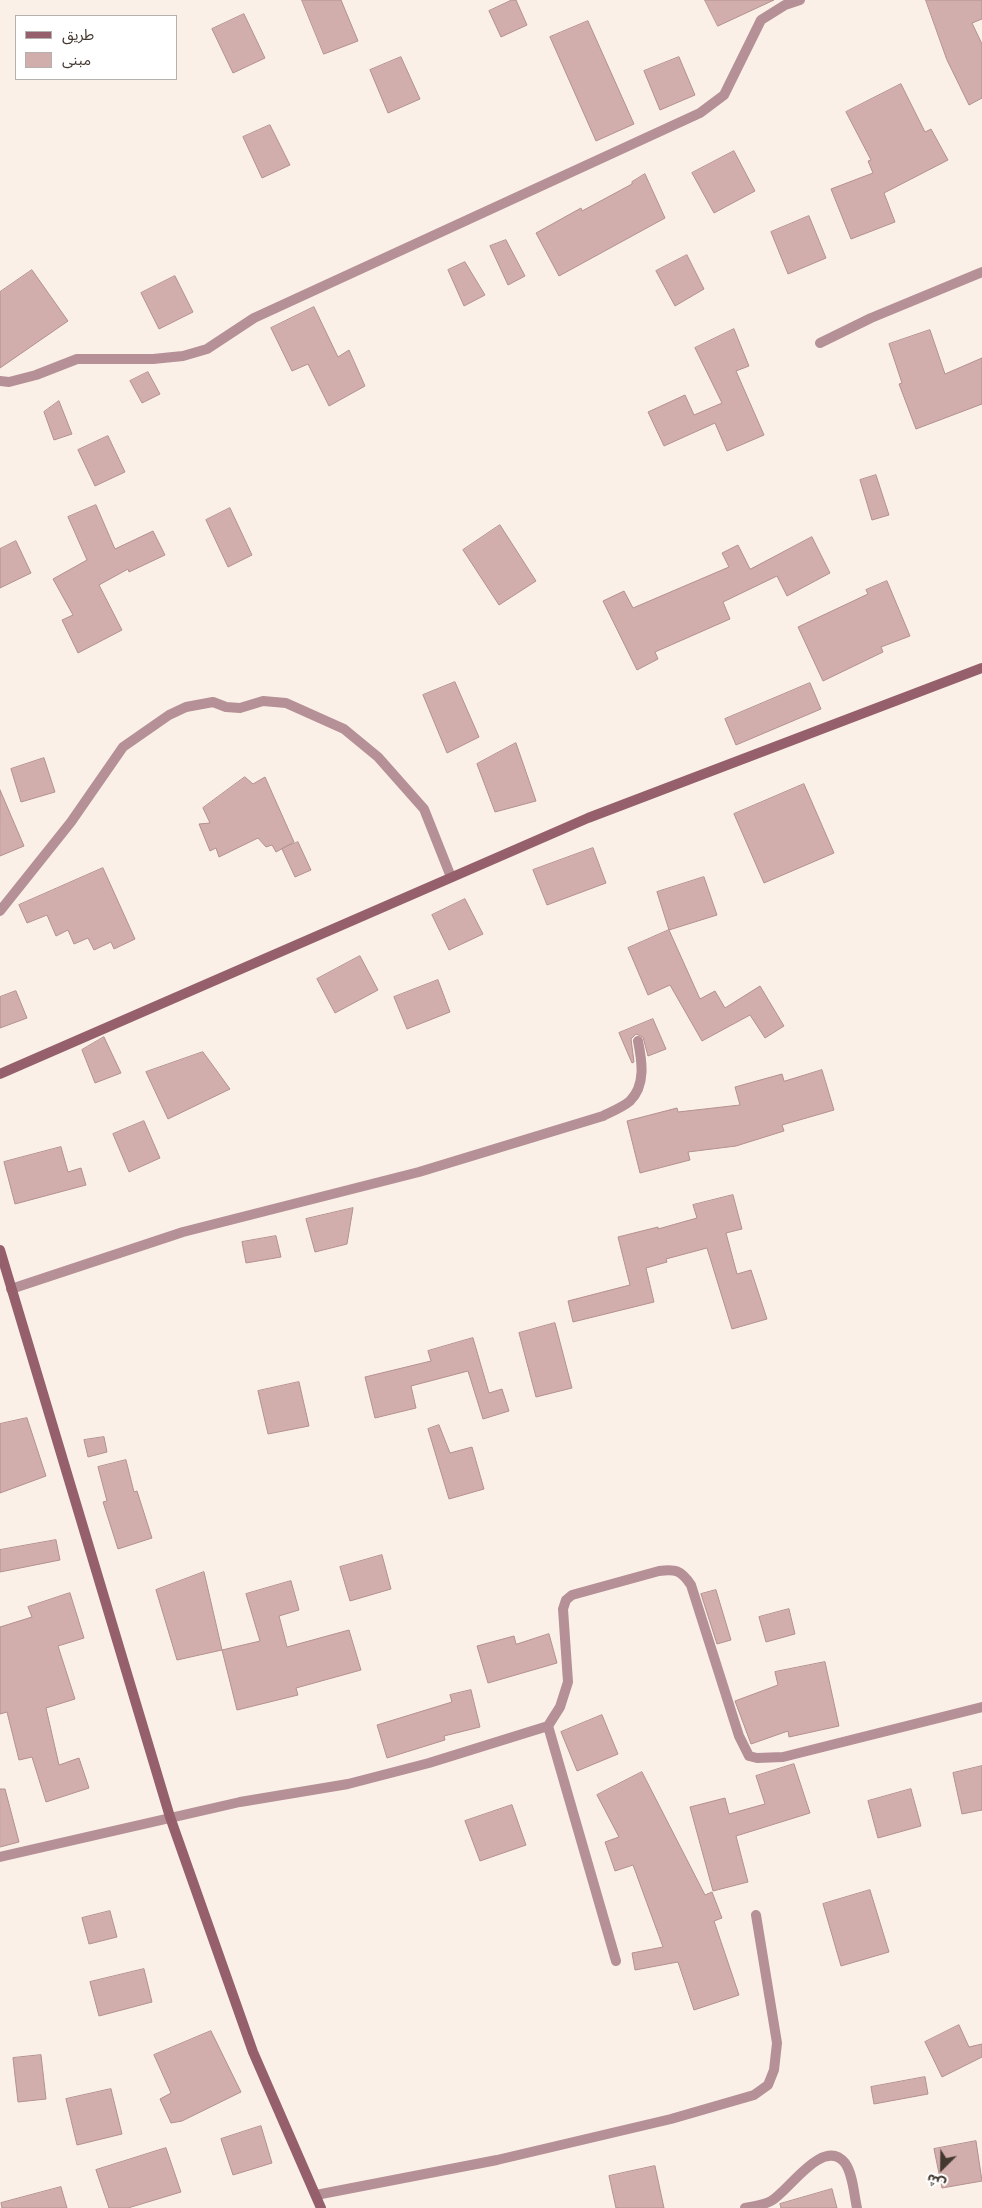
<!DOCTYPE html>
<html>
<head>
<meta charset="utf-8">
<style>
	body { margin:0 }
	#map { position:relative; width:982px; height:2208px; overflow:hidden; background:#fbf0e8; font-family:"Space Grotesk","Noto Sans Arabic",sans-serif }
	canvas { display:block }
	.legend { position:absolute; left:15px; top:15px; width:162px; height:65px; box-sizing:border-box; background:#fff; border:1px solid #b4b0ad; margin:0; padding:6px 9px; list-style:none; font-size:15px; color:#443931 }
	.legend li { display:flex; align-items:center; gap:10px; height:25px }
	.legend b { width:25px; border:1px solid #b4b0ad }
	.north { position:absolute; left:917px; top:2143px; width:50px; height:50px; -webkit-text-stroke:4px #fff; paint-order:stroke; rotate:203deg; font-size:14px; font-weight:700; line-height:20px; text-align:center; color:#443931 }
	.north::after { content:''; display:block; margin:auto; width:18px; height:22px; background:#443931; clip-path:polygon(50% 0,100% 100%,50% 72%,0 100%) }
</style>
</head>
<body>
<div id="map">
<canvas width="982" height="2208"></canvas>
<ul class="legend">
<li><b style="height:6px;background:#95606b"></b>طريق</li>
<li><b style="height:14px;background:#d1adab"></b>مبنى</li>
</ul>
<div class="north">ش</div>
</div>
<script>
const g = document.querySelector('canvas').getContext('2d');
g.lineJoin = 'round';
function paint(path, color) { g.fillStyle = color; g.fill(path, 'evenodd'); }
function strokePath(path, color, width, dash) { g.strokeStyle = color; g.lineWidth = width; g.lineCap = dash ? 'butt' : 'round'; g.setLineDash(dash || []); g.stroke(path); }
const building = new Path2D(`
	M 302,0 L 341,0 L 358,41 L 324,54 Z
	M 512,0 L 516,0 L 527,25 L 501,37 L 489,11 Z
	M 705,0 L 774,0 L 718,26 Z
	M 926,0 L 982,0 L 982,19 L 972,23 L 982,44 L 982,98 L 969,105 L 947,60 Z
	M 244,14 L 265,58 L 233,73 L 212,29 Z
	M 588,21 L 634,124 L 596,141 L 550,37 Z
	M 401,57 L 420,99 L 388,113 L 370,70 Z
	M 679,57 L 695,95 L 660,110 L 644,71 Z
	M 901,84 L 925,132 L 931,129 L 948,160 L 884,193 L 895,222 L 851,239 L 831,189 L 873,173 L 868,161 L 871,160 L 846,112 Z
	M 270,125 L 290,165 L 262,178 L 243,137 Z
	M 734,151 L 755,191 L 714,213 L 692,173 Z
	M 645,174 L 665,218 L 559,276 L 536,233 L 581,208 L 582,211 L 632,184 L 632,182 Z
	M 809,216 L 826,258 L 788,274 L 771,232 Z
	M 506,240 L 525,276 L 508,285 L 490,246 Z
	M 687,255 L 704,289 L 675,306 L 656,271 Z
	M 465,262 L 485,295 L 464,306 L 448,270 Z
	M 32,270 L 68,321 L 0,368 L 0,292 Z
	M 175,276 L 193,312 L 159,329 L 141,293 Z
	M 314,307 L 338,357 L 349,350 L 365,386 L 329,406 L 308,364 L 292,371 L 271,328 Z
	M 734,329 L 749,366 L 736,371 L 764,435 L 727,451 L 715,423 L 664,446 L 648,412 L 685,395 L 694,415 L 722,403 L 695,348 Z
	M 930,330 L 945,374 L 982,358 L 982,404 L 916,429 L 899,384 L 902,383 L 889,344 Z
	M 148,372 L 160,394 L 142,403 L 130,381 Z
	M 59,401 L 72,434 L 54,440 L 44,412 Z
	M 108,436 L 125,472 L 95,486 L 78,450 Z
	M 876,475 L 889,515 L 872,520 L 860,480 Z
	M 96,505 L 115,549 L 153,531 L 165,555 L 129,572 L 128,569 L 99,585 L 122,630 L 78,653 L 62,620 L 73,615 L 53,579 L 87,560 L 68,517 Z
	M 230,508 L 252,555 L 228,567 L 206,520 Z
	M 500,525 L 536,581 L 499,605 L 463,550 Z
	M 812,537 L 830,573 L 787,596 L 777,576 L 723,602 L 730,619 L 655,652 L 658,659 L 637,670 L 603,601 L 624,591 L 633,608 L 729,567 L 722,553 L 738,545 L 750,569 Z
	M 16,541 L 31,573 L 0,588 L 0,549 Z
	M 887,581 L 910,636 L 881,647 L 883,652 L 823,681 L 798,627 L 868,594 L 866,590 Z
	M 455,682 L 479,737 L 447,753 L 423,695 Z
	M 810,683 L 821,709 L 736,745 L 725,719 Z
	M 516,743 L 536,801 L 495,812 L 477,764 Z
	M 44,758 L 55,792 L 21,802 L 11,769 Z
	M 245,777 L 253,784 L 265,777 L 294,842 L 276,852 L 272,845 L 266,847 L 258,838 L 219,857 L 216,848 L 210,851 L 199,824 L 210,823 L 203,808 Z
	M 804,784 L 834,853 L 764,883 L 734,814 Z
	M 0,790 L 24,846 L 0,856 Z
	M 298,842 L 311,870 L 295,877 L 282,849 Z
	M 593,848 L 606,883 L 547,905 L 533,870 Z
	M 103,868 L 135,939 L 114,949 L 111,942 L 94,950 L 88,938 L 74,944 L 68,930 L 56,936 L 47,915 L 27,923 L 19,905 Z
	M 704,877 L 717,915 L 669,930 L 657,892 Z
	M 465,899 L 483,934 L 449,950 L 432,915 Z
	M 669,930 L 700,999 L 715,991 L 725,1008 L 760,986 L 784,1026 L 765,1038 L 750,1015 L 702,1041 L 670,985 L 648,995 L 628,948 Z
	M 360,956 L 378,990 L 335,1013 L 317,979 Z
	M 438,980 L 450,1012 L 407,1029 L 394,997 Z
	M 16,991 L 27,1018 L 0,1028 L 0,997 Z
	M 653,1019 L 666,1049 L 648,1056 L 643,1037 L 636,1034 L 631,1039 L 634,1062 L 632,1063 L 619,1033 Z
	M 104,1037 L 121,1073 L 95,1083 L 82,1050 Z
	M 203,1052 L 230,1089 L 168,1119 L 146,1072 Z
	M 822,1070 L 834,1110 L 782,1125 L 784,1131 L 736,1146 L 688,1152 L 690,1160 L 640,1173 L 627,1121 L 677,1108 L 678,1112 L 740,1105 L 735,1087 L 782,1074 L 784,1081 Z
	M 144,1121 L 160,1158 L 129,1172 L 113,1134 Z
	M 61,1147 L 68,1172 L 81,1168 L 86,1185 L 15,1204 L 4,1162 Z
	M 733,1195 L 742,1229 L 726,1233 L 737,1274 L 751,1270 L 767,1319 L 732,1329 L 707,1248 L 666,1259 L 667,1262 L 646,1268 L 654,1302 L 573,1322 L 568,1301 L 630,1285 L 618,1237 L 658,1227 L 658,1229 L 697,1218 L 693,1205 Z
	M 353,1208 L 347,1244 L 315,1252 L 306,1219 Z
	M 276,1236 L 281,1257 L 246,1263 L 242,1242 Z
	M 555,1323 L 572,1388 L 536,1397 L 519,1333 Z
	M 473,1338 L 489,1393 L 502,1389 L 509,1411 L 483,1419 L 468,1371 L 411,1386 L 416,1408 L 375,1418 L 365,1377 L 431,1361 L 428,1351 Z
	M 299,1382 L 309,1426 L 268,1434 L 258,1391 Z
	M 27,1418 L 46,1476 L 0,1493 L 0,1424 Z
	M 439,1425 L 450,1453 L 472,1447 L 484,1489 L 449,1499 L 428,1429 Z
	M 104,1437 L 107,1452 L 88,1457 L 84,1440 Z
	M 126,1460 L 134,1492 L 137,1491 L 152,1538 L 118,1549 L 103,1502 L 107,1501 L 98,1467 Z
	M 56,1540 L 60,1560 L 0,1572 L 0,1550 Z
	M 382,1555 L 391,1589 L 350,1601 L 340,1567 Z
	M 204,1572 L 222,1650 L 177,1660 L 156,1590 Z
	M 291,1581 L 299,1610 L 279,1616 L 287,1647 L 349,1630 L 361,1670 L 296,1688 L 298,1695 L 237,1710 L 222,1650 L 260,1641 L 246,1594 Z
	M 716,1590 L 731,1640 L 717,1644 L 701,1594 Z
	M 70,1593 L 84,1638 L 58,1646 L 75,1699 L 46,1708 L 59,1765 L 79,1758 L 89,1788 L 46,1802 L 32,1757 L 19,1760 L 7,1712 L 0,1714 L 0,1627 L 32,1617 L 28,1607 Z
	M 789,1609 L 795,1634 L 766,1642 L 759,1617 Z
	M 549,1634 L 557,1663 L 488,1683 L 477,1646 L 514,1636 L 516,1644 Z
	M 825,1662 L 839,1726 L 789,1737 L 788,1731 L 751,1744 L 735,1701 L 778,1685 L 775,1672 Z
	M 471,1690 L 480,1727 L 444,1736 L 445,1740 L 387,1758 L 377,1725 L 452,1702 L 450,1695 Z
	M 602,1715 L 618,1754 L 577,1771 L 561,1732 Z
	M 794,1764 L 810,1813 L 736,1836 L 748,1882 L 713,1891 L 690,1807 L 725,1798 L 729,1814 L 765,1804 L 756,1776 Z
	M 982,1766 L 982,1810 L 962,1814 L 953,1773 Z
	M 642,1772 L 705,1895 L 712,1892 L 722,1918 L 714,1921 L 739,1995 L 694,2010 L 678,1962 L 635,1970 L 632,1953 L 663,1947 L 633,1865 L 615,1871 L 605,1842 L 619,1837 L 597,1795 Z
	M 0,1789 L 5,1789 L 19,1842 L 0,1847 Z
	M 911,1789 L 921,1826 L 878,1838 L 868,1801 Z
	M 512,1805 L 526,1845 L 480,1861 L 465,1821 Z
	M 870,1890 L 889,1952 L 841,1966 L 823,1904 Z
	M 110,1911 L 117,1937 L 89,1944 L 82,1918 Z
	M 144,1969 L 152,2002 L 99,2016 L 90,1982 Z
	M 959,2025 L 969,2047 L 982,2044 L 982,2057 L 942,2077 L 925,2042 Z
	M 211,2031 L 241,2092 L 182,2121 L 171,2123 L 160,2099 L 171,2093 L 154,2055 Z
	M 41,2055 L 46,2099 L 18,2102 L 13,2058 Z
	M 925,2077 L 928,2094 L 874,2104 L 871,2087 Z
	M 111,2089 L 122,2134 L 77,2145 L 66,2099 Z
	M 261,2126 L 272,2163 L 233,2175 L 221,2139 Z
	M 976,2141 L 982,2181 L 942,2188 L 934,2149 Z
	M 166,2148 L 181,2192 L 128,2208 L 109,2208 L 96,2170 Z
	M 655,2166 L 664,2208 L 616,2208 L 609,2176 Z
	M 61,2187 L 67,2208 L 2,2208 L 1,2203 Z
	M 832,2189 L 837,2208 L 781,2208 L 780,2204 Z`);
paint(building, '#d1adab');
strokePath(building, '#b3918f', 1);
strokePath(new Path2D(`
	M 820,343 L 871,318 L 982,272
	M 0,381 L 9,382 L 36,375 L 77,359 L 153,359 L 183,356 L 207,349 L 254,318 L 700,113 L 724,95 L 761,20 L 785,5 L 800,0
	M 0,911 L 71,822 L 123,747 L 169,715 L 186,707 L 213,702 L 226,707 L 240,708 L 263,701 L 286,703 L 344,729 L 378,757 L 424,809 L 451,877
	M 11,1289 L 183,1232 L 419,1172 L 603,1116 C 611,1112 623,1107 630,1101 C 646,1085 642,1061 638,1041
	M 548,1726 L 616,1961
	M 0,1857 L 240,1802 L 348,1784 L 429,1763 L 548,1726 L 560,1707 L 568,1682 L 563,1609 L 566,1600 L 572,1595 L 659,1571 C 676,1569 681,1570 691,1585 L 739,1736 L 749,1756 L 757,1758 L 783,1757 L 982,1707
	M 316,2195 L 497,2160 L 671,2119 L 754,2095 L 768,2085 L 774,2070 L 777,2043 L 756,1915
	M 745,2208 C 754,2206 764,2205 771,2201 C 789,2191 823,2136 845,2163 C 853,2174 854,2195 857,2208`), '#b59096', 10);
strokePath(new Path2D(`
	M 0,1074 L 588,818 L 982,668
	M 0,1250 L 170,1817 L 253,2052 L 321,2208`), '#95606b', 10);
</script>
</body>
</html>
